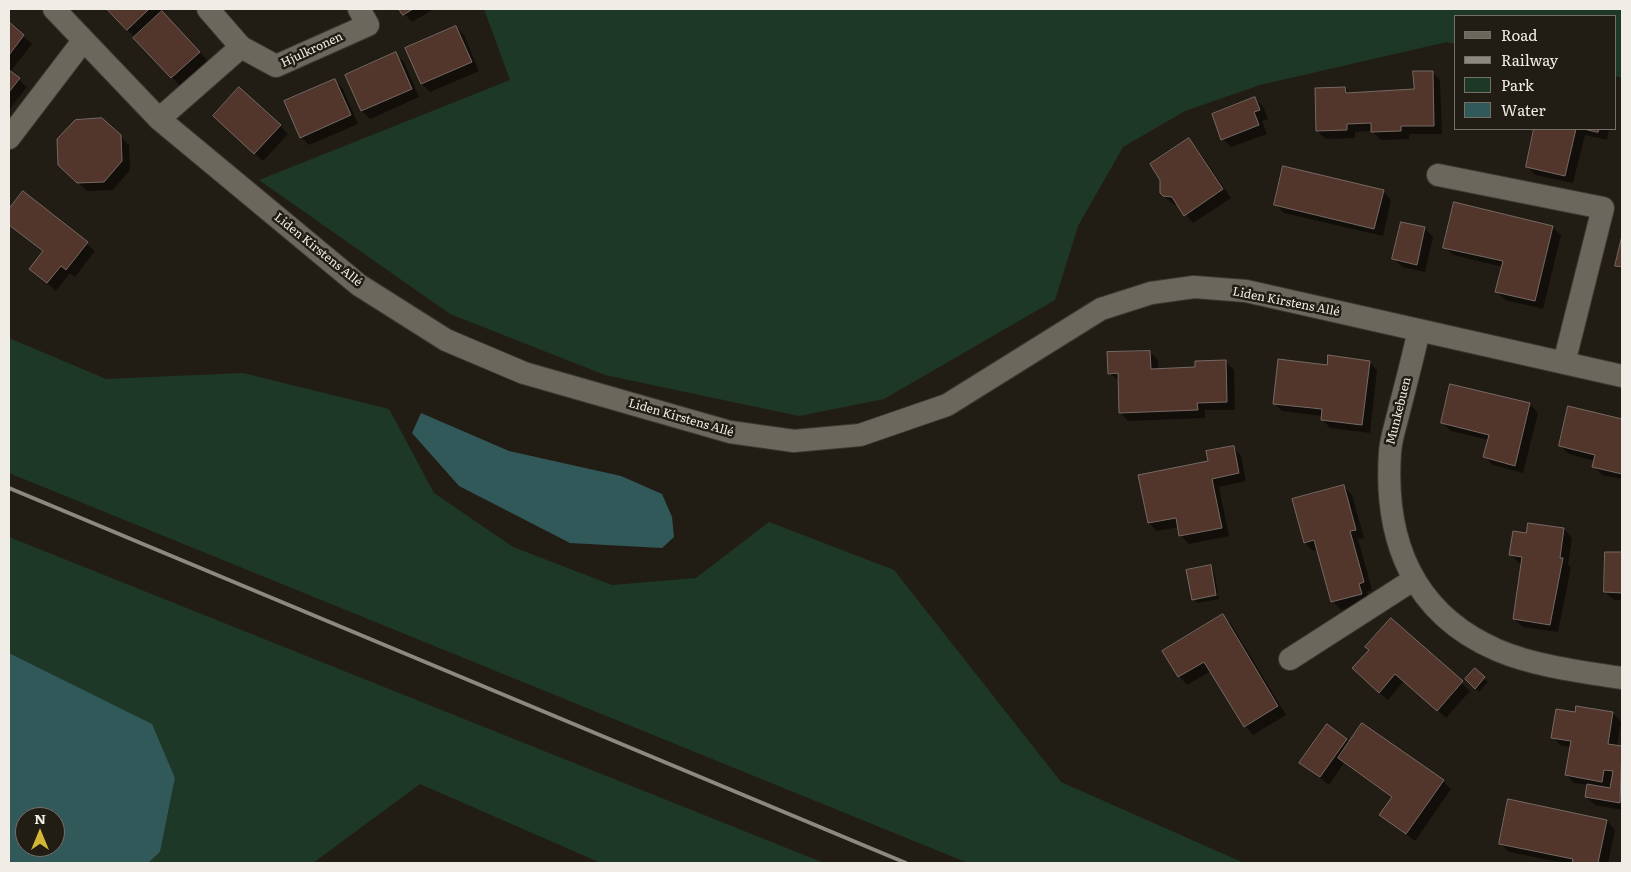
<!DOCTYPE html>
<html>
<head>
<meta charset="utf-8">
<style>
	body { margin:0 }
	#map { position:relative; width:1631px; height:872px; overflow:hidden; background:#221d14; font-family:Literata,serif }
	canvas { display:block }
	.frame { position:absolute; inset:0; border:10px solid #f0ede6; pointer-events:none }
	.legend { position:absolute; left:1454px; top:15px; width:162px; height:115px; box-sizing:border-box; background:#221d14; border:1px solid #747068; margin:0; padding:6px 9px; list-style:none; font-size:15px; color:#f0ede6 }
	.legend li { display:flex; align-items:center; gap:10px; height:25px }
	.legend b { width:25px; border:1px solid #747068 }
	.north { position:absolute; left:15px; top:807px; width:50px; height:50px; box-sizing:border-box; background:#221d14; border:1px solid #747068; border-radius:50%; rotate:0deg; font-size:14px; font-weight:700; line-height:20px; text-align:center; color:#f0ede6 }
	.north::after { content:''; display:block; margin:auto; width:18px; height:22px; background:#d3b635; clip-path:polygon(50% 0,100% 100%,50% 72%,0 100%) }
</style>
</head>
<body>
<div id="map">
<canvas width="1631" height="872"></canvas>
<div class="frame"></div>
<ul class="legend">
<li><b style="height:6px;background:#6c675c"></b>Road</li>
<li><b style="height:6px;background:#8d8981"></b>Railway</li>
<li><b style="height:14px;background:#1e3827"></b>Park</li>
<li><b style="height:14px;background:#31595a"></b>Water</li>
</ul>
<div class="north">N</div>
</div>
<script>
const g = document.querySelector('canvas').getContext('2d');
g.lineJoin = 'round';
function paint(path, color) { g.fillStyle = color; g.fill(path, 'evenodd'); }
function strokePath(path, color, width, dash) { g.strokeStyle = color; g.lineWidth = width; g.lineCap = dash ? 'butt' : 'round'; g.setLineDash(dash || []); g.stroke(path); }
function label(font, color, halo, rows, align = 'center') {
  g.font = font + ' Literata,serif'; g.lineWidth = 5; g.setLineDash([]); g.textBaseline = 'middle'; g.strokeStyle = halo; g.fillStyle = color; for (const [text, x, y, turn = 0] of rows) {
    g.save(); g.translate(x, y); g.rotate((+turn || 0) * Math.PI / 180); g.textAlign = isNaN(turn) ? turn : align; if (halo) g.strokeText(text, 0, 0); g.fillText(text, 0, 0); g.restore();
  }
}
paint(new Path2D(`
	M 484,9 L 1622,9 L 1622,78 L 1615,76 L 1615,16 L 1455,16 L 1455,44 L 1447,42 L 1260,85 L 1185,111 L 1123,147 L 1078,226 L 1055,300 L 884,399 L 799,416 L 605,375 L 450,314 L 259,180 L 510,80 Z
	M 9,338 L 106,379 L 243,373 L 389,409 L 434,493 L 513,547 L 612,585 L 696,578 L 769,522 L 894,570 L 1061,782 L 1244,863 L 968,863 L 9,473 Z
	M 9,537 L 824,863 L 601,863 L 420,784 L 313,863 L 148,863 L 160,852 L 175,778 L 151,724 L 9,653 Z`), '#1e3827');
paint(new Path2D(`
	M 421,413 L 509,451 L 621,476 L 662,494 L 672,517 L 674,537 L 662,548 L 570,543 L 459,486 L 412,433 Z
	M 9,653 L 152,724 L 175,778 L 160,852 L 148,863 L 9,863 ZM 25,817 L 55,817 L 55,847 L 25,847 Z`), '#31595a');
paint(new Path2D(`
	M 108,9 L 160,9 L 208,61 L 180,86 Z
	M 400,9 L 434,9 L 412,22 Z
	M 9,24 L 32,44 L 10,72 L 27,87 L 9,110 Z
	M 456,27 L 464,35 L 479,71 L 430,92 L 422,84 Z
	M 395,54 L 404,62 L 419,97 L 370,119 L 362,111 Z
	M 1432,72 L 1440,80 L 1442,134 L 1409,134 L 1409,139 L 1381,140 L 1372,131 L 1355,132 L 1355,138 L 1326,139 L 1317,131 L 1345,88 L 1351,94 L 1415,90 Z
	M 334,80 L 343,89 L 358,124 L 309,145 L 301,137 Z
	M 1255,98 L 1263,107 L 1268,119 L 1262,121 L 1267,134 L 1231,147 L 1223,139 Z
	M 223,124 L 280,126 L 288,134 L 263,161 Z
	M 1530,129 L 1609,129 L 1607,140 L 1585,135 L 1573,183 L 1535,175 L 1527,166 L 1535,130 Z
	M 120,136 L 129,145 L 130,170 L 113,190 L 87,191 L 68,173 Z
	M 1189,139 L 1197,148 L 1231,198 L 1193,223 L 1178,205 L 1173,204 L 1161,193 Z
	M 1383,191 L 1391,200 L 1383,236 L 1284,213 L 1275,204 Z
	M 23,192 L 95,251 L 75,277 L 70,273 L 56,291 L 31,269 L 44,252 L 9,224 L 9,211 Z
	M 1552,227 L 1561,235 L 1543,309 L 1505,300 L 1497,292 L 1503,267 L 1453,255 L 1445,247 Z
	M 1425,228 L 1433,237 L 1425,272 L 1402,267 L 1394,259 Z
	M 1622,241 L 1622,271 L 1616,265 Z
	M 1150,352 L 1158,360 L 1158,370 L 1197,369 L 1225,361 L 1234,370 L 1235,410 L 1205,410 L 1205,418 L 1128,421 L 1120,412 L 1119,381 L 1109,373 Z
	M 1369,362 L 1377,370 L 1370,433 L 1330,428 L 1322,419 L 1322,416 L 1282,411 L 1274,403 L 1328,366 Z
	M 1451,385 L 1530,404 L 1538,413 L 1523,473 L 1493,465 L 1485,457 L 1489,440 L 1451,431 L 1442,422 Z
	M 1569,408 L 1622,421 L 1622,479 L 1602,475 L 1594,466 L 1595,461 L 1569,454 L 1560,446 Z
	M 1233,447 L 1241,456 L 1246,481 L 1219,487 L 1229,536 L 1189,544 L 1181,536 L 1179,527 L 1157,531 L 1149,523 L 1140,476 L 1209,462 Z
	M 1344,486 L 1352,495 L 1364,538 L 1358,539 L 1372,590 L 1367,592 L 1370,602 L 1341,610 L 1333,601 L 1318,550 L 1313,551 L 1305,543 Z
	M 1564,529 L 1572,538 L 1568,565 L 1571,567 L 1558,632 L 1523,627 L 1514,619 L 1523,564 L 1519,563 L 1511,555 L 1527,535 Z
	M 1606,553 L 1622,554 L 1622,600 L 1614,600 L 1605,592 Z
	M 1210,567 L 1214,571 L 1218,594 L 1194,598 L 1194,600 L 1193,599 Z
	M 1219,596 L 1219,599 L 1197,603 L 1195,600 Z
	M 1223,616 L 1231,624 L 1286,715 L 1253,735 L 1245,726 L 1211,671 L 1187,685 L 1179,676 Z
	M 1391,620 L 1470,691 L 1446,718 L 1404,681 L 1388,700 L 1362,677 L 1370,650 Z
	M 1475,670 L 1488,682 L 1479,692 L 1466,679 Z
	M 1576,713 L 1613,713 L 1621,722 L 1617,746 L 1622,747 L 1622,810 L 1595,805 L 1586,797 L 1588,785 L 1574,783 L 1566,774 L 1571,747 L 1561,746 L 1553,737 Z
	M 1346,740 L 1350,743 L 1443,781 L 1451,789 L 1415,841 L 1381,815 L 1393,798 L 1344,763 L 1329,785 L 1301,763 Z
	M 1607,821 L 1615,830 L 1608,863 L 1564,863 L 1509,852 L 1500,843 Z`), '#0007');
const building = new Path2D(`
	M 107,9 L 149,9 L 127,30 Z
	M 399,9 L 413,9 L 403,15 Z
	M 162,11 L 200,52 L 171,78 L 133,38 Z
	M 9,22 L 24,35 L 9,55 Z
	M 456,26 L 472,62 L 421,84 L 405,48 Z
	M 396,52 L 412,89 L 361,111 L 345,75 Z
	M 9,70 L 20,78 L 9,92 Z
	M 1413,71 L 1433,71 L 1434,126 L 1401,126 L 1401,131 L 1371,132 L 1371,123 L 1347,124 L 1347,130 L 1316,131 L 1315,88 L 1345,87 L 1346,93 L 1414,89 Z
	M 335,79 L 351,115 L 300,138 L 284,101 Z
	M 239,87 L 281,125 L 254,154 L 213,116 Z
	M 1255,97 L 1260,110 L 1254,112 L 1259,125 L 1221,140 L 1212,114 Z
	M 102,118 L 121,135 L 122,161 L 104,182 L 77,183 L 58,165 L 57,139 L 75,120 Z
	M 1534,129 L 1576,129 L 1565,176 L 1526,167 Z
	M 1584,129 L 1599,129 L 1598,132 Z
	M 1189,138 L 1223,189 L 1184,216 L 1172,197 L 1163,196 L 1160,193 L 1160,180 L 1150,164 Z
	M 1283,166 L 1384,190 L 1374,229 L 1274,205 Z
	M 23,191 L 88,242 L 66,270 L 61,266 L 47,283 L 29,269 L 43,251 L 9,225 L 9,209 Z
	M 1454,202 L 1553,226 L 1535,301 L 1495,292 L 1503,261 L 1443,248 Z
	M 1401,222 L 1425,227 L 1417,265 L 1392,259 Z
	M 1622,236 L 1622,267 L 1615,266 Z
	M 1150,351 L 1151,369 L 1195,367 L 1195,361 L 1226,360 L 1227,402 L 1197,403 L 1198,410 L 1119,413 L 1118,373 L 1108,374 L 1107,352 Z
	M 1328,355 L 1370,361 L 1362,425 L 1321,420 L 1322,409 L 1273,404 L 1278,359 L 1327,365 Z
	M 1450,384 L 1530,403 L 1515,466 L 1483,457 L 1489,435 L 1441,423 Z
	M 1568,406 L 1622,419 L 1622,474 L 1592,467 L 1595,455 L 1559,446 Z
	M 1234,446 L 1239,473 L 1212,479 L 1222,528 L 1179,536 L 1176,518 L 1148,523 L 1138,475 L 1208,461 L 1206,451 Z
	M 1344,485 L 1356,530 L 1350,531 L 1364,582 L 1359,584 L 1362,594 L 1331,602 L 1314,540 L 1304,543 L 1292,499 Z
	M 1528,523 L 1564,528 L 1560,558 L 1563,558 L 1550,625 L 1513,619 L 1522,557 L 1509,555 L 1513,531 L 1526,533 Z
	M 1605,552 L 1622,552 L 1622,593 L 1604,592 Z
	M 1211,565 L 1216,595 L 1192,600 L 1186,570 Z
	M 1223,614 L 1278,706 L 1244,727 L 1204,662 L 1178,677 L 1162,651 Z
	M 1391,618 L 1463,681 L 1437,711 L 1395,674 L 1379,693 L 1352,668 L 1369,650 L 1365,647 Z
	M 1475,668 L 1485,677 L 1475,689 L 1465,679 Z
	M 1576,706 L 1613,712 L 1608,744 L 1622,746 L 1620,803 L 1585,797 L 1587,784 L 1610,788 L 1613,771 L 1604,770 L 1602,782 L 1565,775 L 1571,741 L 1551,738 L 1556,709 L 1575,712 Z
	M 1362,723 L 1444,780 L 1406,834 L 1379,815 L 1392,797 L 1338,758 Z
	M 1327,724 L 1347,739 L 1320,777 L 1299,763 Z
	M 1508,799 L 1607,820 L 1598,863 L 1572,863 L 1573,859 L 1499,844 Z`);
paint(building, '#52362b');
strokePath(building, '#766965', 1);
const street = new Path2D(`
	M 54,9 L 159,119 L 359,285 L 446,340 L 524,373 L 730,432 L 794,441 L 860,435 L 947,405 L 1101,309 L 1151,293 L 1194,287 L 1246,291 L 1622,376
	M 208,9 L 241,47 L 276,66 L 368,25 L 359,9
	M 159,119 L 241,47
	M 9,138 L 83,41
	M 1438,175 L 1603,208 L 1564,363
	M 1419,330 C 1413,357 1406,384 1399,411 C 1396,424 1391,438 1390,452 C 1384,539 1412,613 1497,650 C 1534,666 1582,672 1622,678
	M 1290,659 L 1413,580`);
strokePath(street, '#3d3a34', 24);
strokePath(street, '#6c675c', 22);
strokePath(new Path2D(`
	M 9,488 L 906,863`), '#8d8981', 4);
label('12px', '#f0ede6', '#221d14', [
	["Hjulkronen",312,50,-25],
	["Liden Kirstens Allé",318,250,39],
	["Liden Kirstens Allé",1286,302,11],
	["Munkebuen",1399,411,-76],
	["Liden Kirstens Allé",681,418,16]
]);
</script>
</body>
</html>
